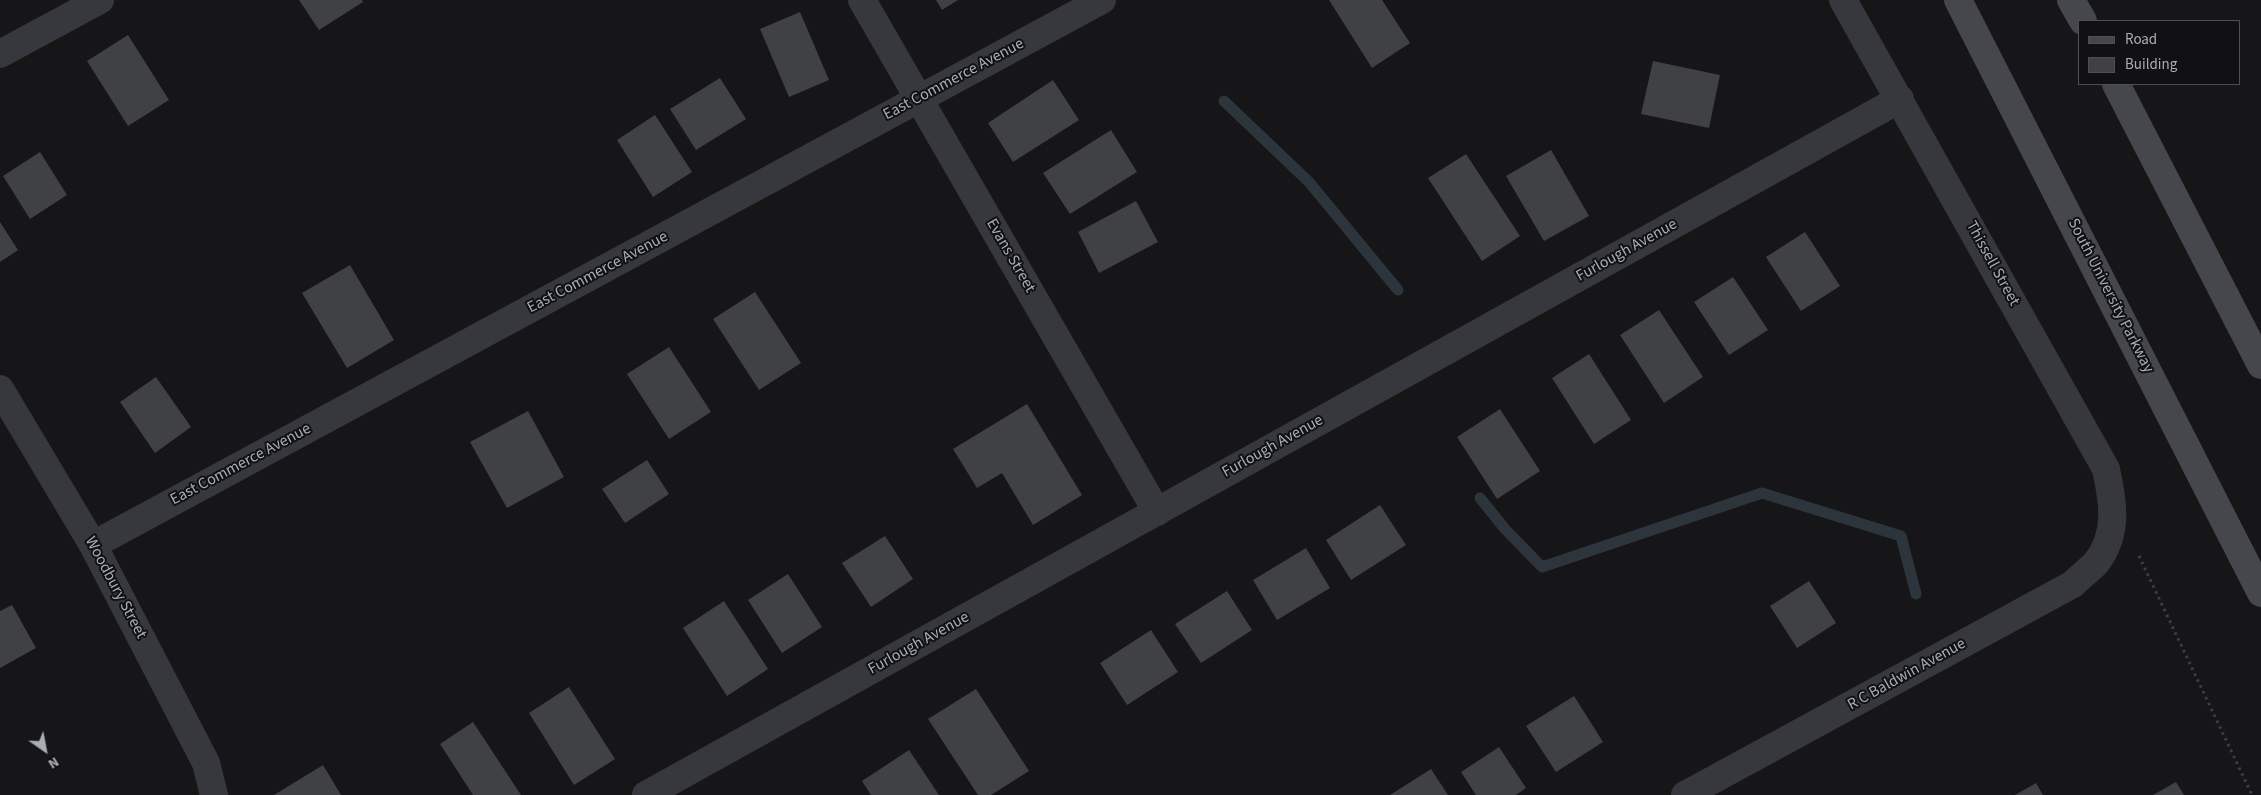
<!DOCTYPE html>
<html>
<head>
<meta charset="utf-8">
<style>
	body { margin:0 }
	#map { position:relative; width:2261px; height:795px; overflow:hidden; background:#161618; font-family:"Source Sans 3",sans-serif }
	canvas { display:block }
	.legend { position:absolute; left:2078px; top:20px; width:162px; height:65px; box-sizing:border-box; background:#111113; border:1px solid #4d4f55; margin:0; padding:6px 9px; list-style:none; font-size:15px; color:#a8adb8 }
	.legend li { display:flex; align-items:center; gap:10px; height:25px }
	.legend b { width:25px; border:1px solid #4d4f55 }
	.north { position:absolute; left:20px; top:725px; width:50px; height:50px; -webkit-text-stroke:4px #111113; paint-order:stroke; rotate:147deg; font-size:14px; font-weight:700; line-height:20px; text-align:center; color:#a8adb8 }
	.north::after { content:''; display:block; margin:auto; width:18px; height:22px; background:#a8adb8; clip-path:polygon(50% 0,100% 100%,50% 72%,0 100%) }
</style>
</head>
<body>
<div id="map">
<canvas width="2261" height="795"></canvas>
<ul class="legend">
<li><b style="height:6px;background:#45474d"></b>Road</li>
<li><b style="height:14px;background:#404145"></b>Building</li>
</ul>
<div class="north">N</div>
</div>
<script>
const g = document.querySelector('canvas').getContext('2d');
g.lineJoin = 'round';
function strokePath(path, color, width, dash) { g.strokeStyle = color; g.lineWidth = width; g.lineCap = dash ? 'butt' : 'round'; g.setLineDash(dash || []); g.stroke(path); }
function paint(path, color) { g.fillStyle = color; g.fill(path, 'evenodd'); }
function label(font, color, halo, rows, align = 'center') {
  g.font = font + ' "Source Sans 3",sans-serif'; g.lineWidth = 4; g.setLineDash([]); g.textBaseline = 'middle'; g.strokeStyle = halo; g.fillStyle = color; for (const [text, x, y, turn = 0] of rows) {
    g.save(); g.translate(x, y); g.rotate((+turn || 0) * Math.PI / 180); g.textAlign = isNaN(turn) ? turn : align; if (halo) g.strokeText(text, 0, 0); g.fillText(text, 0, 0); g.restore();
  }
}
strokePath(new Path2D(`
	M 1224,101 L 1309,182 L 1398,290
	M 1480,498 L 1505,529 L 1542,567 L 1762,493 L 1901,536 L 1916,594`), '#2c353c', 11);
paint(new Path2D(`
	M 299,0 L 362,0 L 363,2 L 319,30 Z
	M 936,0 L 958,0 L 942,10 Z
	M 1329,0 L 1382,0 L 1410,43 L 1372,68 Z
	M 800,12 L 829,80 L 789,97 L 760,29 Z
	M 128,35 L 169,100 L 128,126 L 87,61 Z
	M 1653,61 L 1720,75 L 1709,128 L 1641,114 Z
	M 720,78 L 746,119 L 696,150 L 670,109 Z
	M 1053,80 L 1079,120 L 1013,162 L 988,123 Z
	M 655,115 L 692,172 L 653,197 L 617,140 Z
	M 1111,130 L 1137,172 L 1070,214 L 1043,173 Z
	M 1551,150 L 1589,216 L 1544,241 L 1506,176 Z
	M 40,152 L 67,195 L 30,219 L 3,176 Z
	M 1466,154 L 1520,236 L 1482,261 L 1428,178 Z
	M 1136,201 L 1158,242 L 1099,273 L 1078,232 Z
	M 0,222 L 18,250 L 0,262 Z
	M 1805,232 L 1840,286 L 1801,311 L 1766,257 Z
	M 350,265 L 394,340 L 347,368 L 302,293 Z
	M 1733,277 L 1768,330 L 1729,355 L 1694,302 Z
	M 755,292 L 801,363 L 759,390 L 713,319 Z
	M 1659,310 L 1703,377 L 1664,403 L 1620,335 Z
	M 669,347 L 711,412 L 669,439 L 627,374 Z
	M 1589,354 L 1631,420 L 1594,444 L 1552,378 Z
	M 156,377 L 191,427 L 155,453 L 120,402 Z
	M 1027,404 L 1082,495 L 1033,525 L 1002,473 L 977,488 L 953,449 Z
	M 1500,409 L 1540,471 L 1497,499 L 1457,437 Z
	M 528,411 L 564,477 L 507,508 L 470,442 Z
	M 647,460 L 669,494 L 625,523 L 602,489 Z
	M 1380,505 L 1406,545 L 1351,580 L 1326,540 Z
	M 885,536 L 913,579 L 871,607 L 842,563 Z
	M 1306,548 L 1330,588 L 1277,620 L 1253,580 Z
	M 788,574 L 822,627 L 782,653 L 748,600 Z
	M 1809,581 L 1836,623 L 1797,648 L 1770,606 Z
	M 1227,591 L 1252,630 L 1201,663 L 1175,624 Z
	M 724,601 L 768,669 L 727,696 L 683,628 Z
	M 12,605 L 36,648 L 0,668 L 0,611 Z
	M 1151,630 L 1178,672 L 1127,705 L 1100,663 Z
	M 569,687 L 615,759 L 574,785 L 529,713 Z
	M 976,689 L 1029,771 L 991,795 L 978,795 L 928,719 Z
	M 1574,696 L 1603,742 L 1556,772 L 1526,726 Z
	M 473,722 L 521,795 L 473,795 L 440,744 Z
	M 1499,747 L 1526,788 L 1516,795 L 1476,795 L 1461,772 Z
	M 909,750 L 939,795 L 871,795 L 862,781 Z
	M 323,765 L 341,795 L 274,795 Z
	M 1431,769 L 1448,795 L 1390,795 Z
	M 2176,782 L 2184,795 L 2153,795 Z
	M 2036,783 L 2043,795 L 2015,795 Z`), '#404145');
strokePath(new Path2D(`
	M 2139,556 L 2252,795`), '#3d3f44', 3, [2.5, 4]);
strokePath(new Path2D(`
	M 862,0 L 1157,512
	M 0,54 L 100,0
	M 0,389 L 93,545 L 206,763 L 214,795
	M 93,545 L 1102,0
	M 646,795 L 1900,99
	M 1685,795 L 2073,584 C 2080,577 2089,570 2096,563 C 2119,534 2113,501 2106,469 L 1843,0`), '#37383d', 28);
strokePath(new Path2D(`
	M 1958,0 L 2261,593
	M 2071,0 L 2083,21
	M 2116,84 L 2261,365`), '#45474d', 28);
label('16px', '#a8adb8', '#111113', [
	["East Commerce Avenue",954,80,-28],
	["Furlough Avenue",1627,251,-29],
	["Evans Street",1010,256,60],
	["Thissell Street",1992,264,61],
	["East Commerce Avenue",598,273,-28],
	["South University Parkway",2110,296,63],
	["Furlough Avenue",1273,447,-29],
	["East Commerce Avenue",241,465,-28],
	["Woodbury Street",115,588,62],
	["Furlough Avenue",919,644,-29],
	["R C Baldwin Avenue",1907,675,-29]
]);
</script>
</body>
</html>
